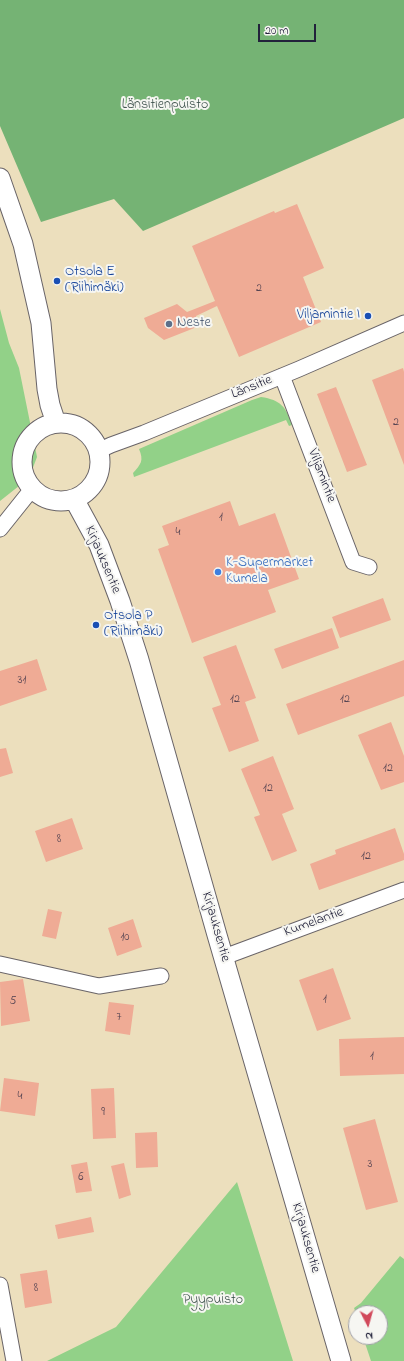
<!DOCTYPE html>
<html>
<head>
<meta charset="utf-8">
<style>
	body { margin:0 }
	#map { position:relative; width:404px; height:1361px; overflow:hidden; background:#ecdfbd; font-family:"Indie Flower",sans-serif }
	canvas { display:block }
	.north { position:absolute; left:348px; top:1305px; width:40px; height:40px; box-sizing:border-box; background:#f6f6f2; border:1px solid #a1a1a9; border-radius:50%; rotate:174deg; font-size:11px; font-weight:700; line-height:16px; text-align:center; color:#22223b }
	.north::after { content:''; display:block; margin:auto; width:14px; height:18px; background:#d1495b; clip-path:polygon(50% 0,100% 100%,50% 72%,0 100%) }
	.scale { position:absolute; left:258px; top:24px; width:58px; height:18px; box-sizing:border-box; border:2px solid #22223b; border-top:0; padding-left:5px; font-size:12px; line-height:14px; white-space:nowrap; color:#22223b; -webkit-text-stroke:3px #f6f6f2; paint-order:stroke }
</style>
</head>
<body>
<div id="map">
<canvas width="404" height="1361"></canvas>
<div class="north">N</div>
<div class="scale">20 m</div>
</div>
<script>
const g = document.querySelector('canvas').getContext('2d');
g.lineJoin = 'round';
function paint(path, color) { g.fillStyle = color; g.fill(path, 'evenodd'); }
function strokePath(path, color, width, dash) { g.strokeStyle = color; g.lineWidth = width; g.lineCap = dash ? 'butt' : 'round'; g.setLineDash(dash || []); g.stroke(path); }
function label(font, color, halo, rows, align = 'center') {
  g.font = font + ' "Indie Flower",sans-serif'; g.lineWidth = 4; g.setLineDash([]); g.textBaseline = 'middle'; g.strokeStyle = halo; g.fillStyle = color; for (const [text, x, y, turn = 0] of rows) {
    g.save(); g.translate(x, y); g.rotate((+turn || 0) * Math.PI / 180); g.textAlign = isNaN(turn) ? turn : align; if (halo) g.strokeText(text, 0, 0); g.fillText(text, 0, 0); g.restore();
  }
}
paint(new Path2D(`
	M 0,309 L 9,343 L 19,368 L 37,457 L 29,478 L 0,501 Z
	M 261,397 C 281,400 286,407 292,425 L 289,426 L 286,420 L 134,477 L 133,473 C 141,464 144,461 139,449 L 252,400 Z
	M 237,1182 L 293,1361 L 47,1361 L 116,1327 Z
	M 400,1256 L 404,1259 L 404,1361 L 371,1361 L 363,1337 L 380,1337 L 380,1313 L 356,1313 L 354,1308 L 361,1303 Z`), '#92d188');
paint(new Path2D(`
	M 0,0 L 404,0 L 404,118 L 143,231 L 114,199 L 41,222 L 0,126 Z`), '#75b374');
paint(new Path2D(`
	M 297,204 L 324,268 L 303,277 L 321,322 L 239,357 L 217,306 L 196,316 L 197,327 L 164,340 L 148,328 L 144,318 L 177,304 L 187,312 L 215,301 L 192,246 L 274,211 L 275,213 Z
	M 403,368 L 404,372 L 404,465 L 372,380 Z
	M 336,387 L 367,465 L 347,472 L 317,394 Z
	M 230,501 L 239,526 L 275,513 L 299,579 L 268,590 L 276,612 L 192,643 L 158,549 L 169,545 L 162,526 Z
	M 383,598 L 391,620 L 340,638 L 332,617 Z
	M 332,628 L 339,648 L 282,669 L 274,649 Z
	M 236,645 L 256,698 L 245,702 L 259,741 L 229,752 L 212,708 L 221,705 L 203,657 Z
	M 37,659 L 47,690 L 0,706 L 0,671 Z
	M 404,660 L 404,696 L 298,735 L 286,704 Z
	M 391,722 L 404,756 L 404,782 L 381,790 L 358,735 Z
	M 6,748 L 13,773 L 0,777 L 0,749 Z
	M 273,756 L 294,809 L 282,814 L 297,851 L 272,861 L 254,817 L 260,815 L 241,769 Z
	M 72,818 L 83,849 L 46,862 L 35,831 Z
	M 395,828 L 404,854 L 404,860 L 319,890 L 310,864 L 336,854 L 335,850 Z
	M 48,909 L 62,912 L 56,939 L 42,936 Z
	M 133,919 L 142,947 L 117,956 L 108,928 Z
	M 333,968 L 351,1019 L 317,1031 L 299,980 Z
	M 23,979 L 30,1021 L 1,1026 L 0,982 Z
	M 109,1002 L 134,1005 L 130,1035 L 105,1031 Z
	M 404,1037 L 404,1074 L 340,1076 L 339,1039 Z
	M 4,1078 L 39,1083 L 35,1116 L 0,1111 Z
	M 114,1088 L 116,1138 L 93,1139 L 91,1089 Z
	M 375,1119 L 398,1202 L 366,1210 L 343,1128 Z
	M 157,1132 L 158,1167 L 136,1168 L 135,1133 Z
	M 87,1162 L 92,1191 L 76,1193 L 71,1165 Z
	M 124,1163 L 131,1195 L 119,1199 L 111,1166 Z
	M 91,1217 L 94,1232 L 58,1239 L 55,1225 Z
	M 47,1270 L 52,1303 L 25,1308 L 20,1274 Z`), '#efab95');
const minor = new Path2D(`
	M 282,376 L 353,562 L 369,567
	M 98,451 L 111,445 L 144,433 L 299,369 L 404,323
	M 0,529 L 32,489
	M 224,957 L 404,890
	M 0,964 L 99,986 L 161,976
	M 0,1285 L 14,1361`);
const tertiary = new Path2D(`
	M 0,178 L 23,244 L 41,323 L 47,389 L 50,405 L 56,423
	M22 462a39 39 0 1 1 78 0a39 39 0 1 1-78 0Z
	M 74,499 L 99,545 L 120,601 L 139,660 L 217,935 L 341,1361`);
strokePath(minor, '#696468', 17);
strokePath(tertiary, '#696468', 21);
strokePath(minor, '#fff', 15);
strokePath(tertiary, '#fff', 19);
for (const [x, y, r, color] of [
	[57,281,4,"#1a4fb4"],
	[368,316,4,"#1a4fb4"],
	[169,324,4,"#5c6f8a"],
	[218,572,4,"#3f7fe0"],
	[96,625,4,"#1a4fb4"]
]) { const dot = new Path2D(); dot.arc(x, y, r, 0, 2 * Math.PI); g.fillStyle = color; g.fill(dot); strokePath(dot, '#f6f6f2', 1.5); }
label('12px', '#554452', null, [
	["2",259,289],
	["2",396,423],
	["1",221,518],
	["4",178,533],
	["31",22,681],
	["12",235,700],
	["12",345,700],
	["12",388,769],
	["12",268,789],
	["8",59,840],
	["12",366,857],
	["10",125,938],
	["1",325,1000],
	["5",13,1002],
	["7",119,1018],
	["1",372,1057],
	["4",20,1097],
	["9",103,1113],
	["3",370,1165],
	["6",81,1178],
	["8",36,1289]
]);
label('14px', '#445752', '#f6f6f2', [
	["Länsitienpuisto",165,106],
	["Pyypuisto",213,1301]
]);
label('14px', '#164399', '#f6f6f2', [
	["Otsola E",65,273],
	["(Riihimäki)",65,289],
	["Viljamintie I",360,316,"right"],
	["Otsola P",104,617],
	["(Riihimäki)",104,633]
], 'left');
label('14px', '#4e5e75', '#f6f6f2', [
	["Neste",177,324]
], 'left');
label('14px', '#22223b', '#f6f6f2', [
	["Länsitie",252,388,-22],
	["Viljamintie",321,476,69],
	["Kirjauksentie",102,560,67],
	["Kumelantie",314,923,-20],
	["Kirjauksentie",215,927,74],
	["Kirjauksentie",305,1238,74]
]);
label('14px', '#366cbe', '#f6f6f2', [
	["K-Supermarket",226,564],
	["Kumela",226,580]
], 'left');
</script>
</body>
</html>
